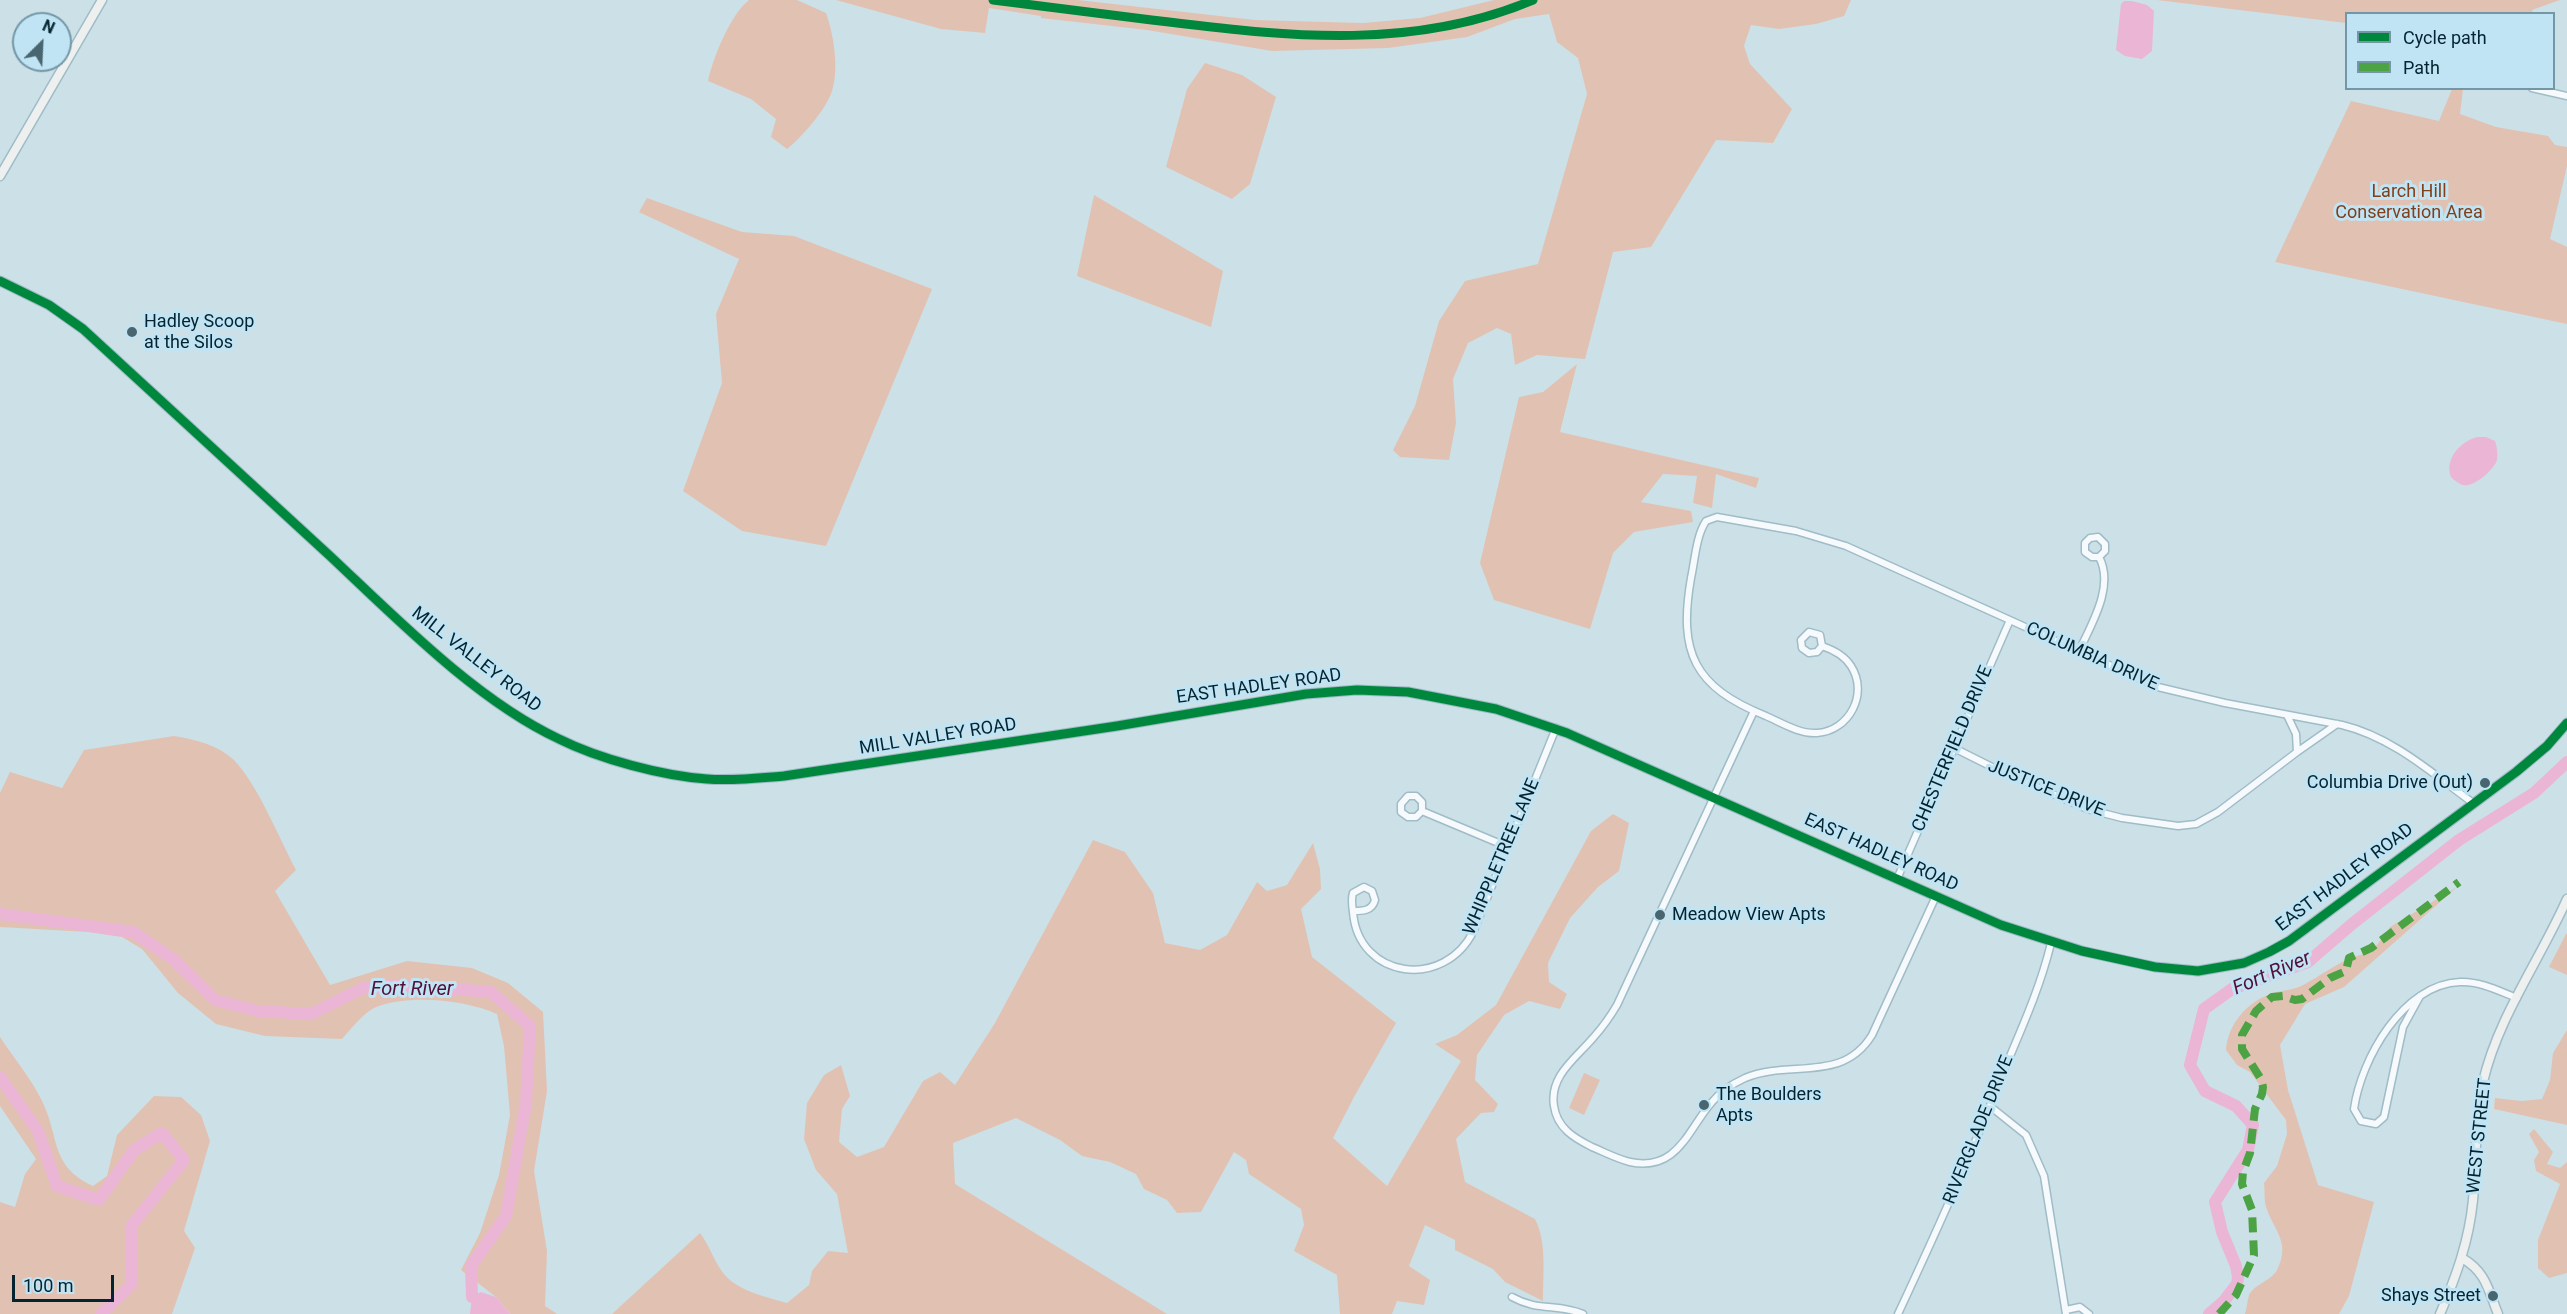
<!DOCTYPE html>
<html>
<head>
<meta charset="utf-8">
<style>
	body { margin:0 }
	#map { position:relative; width:2567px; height:1314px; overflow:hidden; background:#cce0e8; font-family:Roboto,sans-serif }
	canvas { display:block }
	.legend { position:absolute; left:2345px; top:12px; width:210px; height:78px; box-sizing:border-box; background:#c0e4f4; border:2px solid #7497a6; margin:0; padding:8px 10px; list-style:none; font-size:18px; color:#032430 }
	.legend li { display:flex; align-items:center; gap:12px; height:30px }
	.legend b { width:30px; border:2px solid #7497a6 }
	.north { position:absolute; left:12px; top:12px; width:60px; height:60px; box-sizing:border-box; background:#c0e4f4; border:2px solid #7497a6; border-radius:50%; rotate:24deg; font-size:16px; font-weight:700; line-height:24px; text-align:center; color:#032430 }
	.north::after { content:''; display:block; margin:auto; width:21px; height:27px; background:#496670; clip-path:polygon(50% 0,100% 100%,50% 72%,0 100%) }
	.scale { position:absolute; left:12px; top:1275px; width:102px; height:27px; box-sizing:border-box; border:3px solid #032430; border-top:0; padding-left:8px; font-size:18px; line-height:21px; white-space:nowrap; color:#032430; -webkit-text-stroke:4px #c0e4f4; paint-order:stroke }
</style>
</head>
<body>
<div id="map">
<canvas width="2567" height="1314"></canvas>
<ul class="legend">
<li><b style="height:8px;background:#00873e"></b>Cycle path</li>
<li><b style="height:8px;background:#4ba344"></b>Path</li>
</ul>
<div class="north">N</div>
<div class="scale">100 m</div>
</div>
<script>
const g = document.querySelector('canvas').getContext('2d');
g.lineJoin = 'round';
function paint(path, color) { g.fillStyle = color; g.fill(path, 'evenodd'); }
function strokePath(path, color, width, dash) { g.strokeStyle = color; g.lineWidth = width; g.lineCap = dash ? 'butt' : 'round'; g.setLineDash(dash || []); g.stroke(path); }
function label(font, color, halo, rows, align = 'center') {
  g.font = font + ' Roboto,sans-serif'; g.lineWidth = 6; g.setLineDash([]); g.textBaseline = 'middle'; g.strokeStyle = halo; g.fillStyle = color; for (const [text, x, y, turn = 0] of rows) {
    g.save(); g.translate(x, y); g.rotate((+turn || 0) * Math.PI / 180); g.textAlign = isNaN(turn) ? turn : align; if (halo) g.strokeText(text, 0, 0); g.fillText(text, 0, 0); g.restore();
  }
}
paint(new Path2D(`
	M 749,0 L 797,0 L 826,13 C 834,35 839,69 832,91 C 826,110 801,138 787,149 L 771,137 L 776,119 L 751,99 L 708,81 C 713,58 730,15 749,0 Z
	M 836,0 L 1078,0 L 1255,20 L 1363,23 L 1420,18 L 1494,0 L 1851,0 L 1844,16 L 1816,24 L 1779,29 L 1751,25 L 1744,46 L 1750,64 L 1792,109 L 1773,143 L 1716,140 L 1651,247 L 1613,252 L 1585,359 L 1537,355 L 1515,365 L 1511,334 L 1497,328 L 1468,343 L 1453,379 L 1456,423 L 1449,460 L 1400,457 L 1393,450 L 1415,406 L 1439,321 L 1465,281 L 1538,264 L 1587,94 L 1578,58 L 1557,42 L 1549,14 L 1515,19 L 1467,37 L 1388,48 L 1272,51 L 1147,30 L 1041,18 L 1041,16 L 989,8 L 985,33 L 941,29 Z
	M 2157,0 L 2560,0 L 2532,10 L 2533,13 L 2346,14 L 2346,23 Z
	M 1205,63 L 1242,75 L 1276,97 L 1250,184 L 1232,199 L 1166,167 L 1187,89 Z
	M 2452,89 L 2463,89 L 2460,114 L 2496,127 L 2548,136 L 2555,145 L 2567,147 L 2567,166 L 2550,239 L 2567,247 L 2567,324 L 2275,262 L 2351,101 L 2439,121 Z
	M 1094,195 L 1223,271 L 1211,327 L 1077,276 Z
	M 647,198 L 742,232 L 794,236 L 932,289 L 826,546 L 742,531 L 683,491 L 722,383 L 716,314 L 739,259 L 639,212 Z
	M 1577,364 L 1560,432 L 1759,478 L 1756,488 L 1716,474 L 1712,508 L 1693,503 L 1697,476 L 1663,474 L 1641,502 L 1691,511 L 1693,522 L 1634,532 L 1613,553 L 1590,629 L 1494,600 L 1480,563 L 1519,397 L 1543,392 Z
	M 174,736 C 194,739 218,745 234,760 C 258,785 279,838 296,870 L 275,891 L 330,985 L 407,961 L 472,968 L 508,983 L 543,1012 L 547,1091 L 534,1171 L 547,1251 L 545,1306 L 557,1314 L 510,1314 L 496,1297 L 461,1270 L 480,1233 L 499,1175 L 510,1115 L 504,1046 L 497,1014 C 465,1000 410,994 376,1007 C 364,1012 351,1029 342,1039 L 265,1036 L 216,1024 L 178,993 L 142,949 L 122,937 L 89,932 L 0,927 L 0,793 L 10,772 L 62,788 L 84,750 Z
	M 1613,814 L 1629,823 L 1619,871 L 1598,887 L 1570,918 L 1548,963 L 1549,982 L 1567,994 L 1560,1009 L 1529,1001 L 1504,1015 L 1477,1055 L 1475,1080 L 1498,1104 L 1494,1112 L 1481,1113 L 1456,1139 L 1465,1182 L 1535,1219 C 1547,1242 1543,1275 1543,1301 L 1505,1282 L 1493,1269 L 1455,1250 L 1455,1240 L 1425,1225 L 1409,1266 L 1430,1280 L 1424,1305 L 1397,1301 L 1392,1314 L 1340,1314 L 1337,1275 L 1294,1251 L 1304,1225 L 1301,1209 L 1249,1174 L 1246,1160 L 1234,1152 L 1201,1212 L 1177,1213 L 1167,1200 L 1144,1189 L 1136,1174 L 1110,1162 L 1082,1156 L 1060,1140 L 1016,1118 L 953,1143 L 955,1184 L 1167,1314 L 612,1314 L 700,1233 C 709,1245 713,1258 721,1270 C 735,1291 764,1296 787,1303 L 809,1285 L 812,1271 L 828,1251 L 848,1253 L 837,1194 L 816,1170 L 804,1139 L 807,1103 L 824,1075 L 841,1065 L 850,1096 L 842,1109 L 839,1142 L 857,1157 L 884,1147 L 923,1081 L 940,1072 L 955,1085 L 995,1023 L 1093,840 L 1125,852 L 1153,893 L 1165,943 L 1200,950 L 1227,935 L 1257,882 L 1267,891 L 1287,885 L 1313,843 L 1320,869 L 1321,889 L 1301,909 L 1312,957 L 1396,1023 L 1354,1097 L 1333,1138 L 1387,1186 L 1461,1061 L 1435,1044 L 1457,1035 L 1496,1005 L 1591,831 Z
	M 2457,887 L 2344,987 L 2305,1004 L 2280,1045 L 2288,1090 L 2318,1185 L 2374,1202 L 2349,1296 L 2339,1314 L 2245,1314 C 2247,1308 2247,1301 2249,1295 C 2255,1284 2272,1280 2277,1270 C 2291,1242 2274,1231 2266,1207 C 2264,1200 2265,1191 2264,1183 L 2277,1166 L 2287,1134 L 2286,1120 L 2250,1072 L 2237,1065 L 2226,1050 C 2228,1023 2248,1001 2273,993 C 2283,990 2295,990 2305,984 C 2326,973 2346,955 2371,953 L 2390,927 Z
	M 2566,934 L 2567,934 L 2567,975 L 2549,967 Z
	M 2567,1030 L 2567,1125 L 2494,1109 L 2495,1098 L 2522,1101 L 2542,1099 L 2550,1080 L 2553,1053 Z
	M 0,1037 C 13,1057 30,1077 41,1099 C 60,1135 49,1166 93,1186 L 107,1176 L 117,1135 L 154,1096 L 181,1097 L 201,1115 L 210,1141 L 184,1231 L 195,1248 L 172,1314 L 0,1314 L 0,1202 L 15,1207 L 25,1174 L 36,1159 L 0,1106 Z
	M 1584,1073 L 1600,1080 L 1584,1115 L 1569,1108 Z
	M 2534,1129 L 2553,1152 L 2547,1164 L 2560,1168 L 2567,1162 L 2567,1273 L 2549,1278 L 2538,1268 L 2538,1240 L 2560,1184 L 2536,1171 L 2534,1160 L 2539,1152 L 2529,1134 Z`), '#e1c2b2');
paint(new Path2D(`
	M 2132,1 L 2147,5 L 2154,11 L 2152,51 L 2142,59 L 2125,56 L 2116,50 L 2121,4 L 2124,1 Z
	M 2477,437 L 2486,437 L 2495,441 C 2497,447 2498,454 2497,460 C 2494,470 2473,488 2463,485 C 2459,484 2454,480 2451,477 C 2444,459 2461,441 2477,437 Z
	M 481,1292 L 496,1297 L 510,1314 L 470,1314 L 472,1297 Z`), '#ebb5d6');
strokePath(new Path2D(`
	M 0,914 L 133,932 L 173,959 L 215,1000 L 258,1011 L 311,1014 L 363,988 L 405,985 L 491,992 L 530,1026 L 526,1103 L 506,1216 L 471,1266 L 472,1297 L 494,1306 L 495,1314
	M 0,1077 L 38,1131 L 57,1186 L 99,1200 L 134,1150 L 162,1133 L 184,1160 L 132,1225 L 132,1284 L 101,1314
	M 2209,1314 L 2224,1301 L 2237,1284 L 2238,1277 L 2236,1266 L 2222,1232 L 2215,1202 L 2248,1150 L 2253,1125 L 2236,1106 L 2205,1091 L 2190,1065 L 2204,1009 L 2232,989 L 2308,962 L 2352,924 L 2459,840 L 2534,793 L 2567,762`), '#ebb5d6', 12);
const street = new Path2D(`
	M 2532,88 L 2567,96
	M 1822,646 L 1817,652 L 1809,653 L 1802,648 L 1801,640 L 1809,632 L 1820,635 L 1822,646 C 1834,650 1844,655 1851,666 C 1869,694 1849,731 1817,733 C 1799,734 1782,723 1766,716 C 1694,687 1678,653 1691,578 C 1695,560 1696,536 1706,521 L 1717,517 L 1796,531 L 1846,546 L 2158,687 L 2225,703 L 2342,725 C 2392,737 2432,773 2473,803
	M 2079,651 C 2091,625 2115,586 2099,557 L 2105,551 L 2105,544 L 2098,537 L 2090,538 L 2085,543 L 2085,552 L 2092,557 L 2099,557
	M 1754,711 L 1617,1005 C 1610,1017 1602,1028 1593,1038 C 1576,1058 1549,1076 1554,1106 C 1557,1128 1574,1138 1592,1147 C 1604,1152 1617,1159 1630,1162 C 1678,1172 1688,1129 1712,1102 C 1720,1092 1732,1084 1745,1078 C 1790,1059 1842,1084 1872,1035 L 1936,896
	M 1954,748 L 1996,769 L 2087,809 L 2122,818 L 2178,826 L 2196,824 L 2218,812 L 2297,752 L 2296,734 L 2287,715
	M 2297,752 L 2337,724
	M 1422,811 L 1416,817 L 1408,817 L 1401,812 L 1401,804 L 1408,796 L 1416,796 L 1422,802 L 1422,811 L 1508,847
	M 1897,879 L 2010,620
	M 1353,911 C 1363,911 1372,911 1375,900 L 1372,891 L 1364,887 L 1353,893 C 1351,899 1352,905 1353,912 C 1358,979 1445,991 1474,930 L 1556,728
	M 2420,996 L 2403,1027 L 2384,1117 L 2376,1124 L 2361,1121 L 2354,1109 C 2361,1059 2403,984 2460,982 C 2480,981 2499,991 2517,998
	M 1991,1107 L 2026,1135 L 2044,1176 L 2066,1314
	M 1512,1297 C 1539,1312 1557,1303 1583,1314
	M 2066,1310 L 2080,1307 L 2089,1314
	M 1898,1314 C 1935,1235 1971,1156 2002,1075 C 2020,1032 2040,989 2051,943`);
const secondary = new Path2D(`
	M 0,176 L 102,0
	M 0,281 L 49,305 L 83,329 C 165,405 248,480 330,556 C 396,618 477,701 559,739 C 599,759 663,776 707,779 C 733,781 759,778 784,776 L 1117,726 L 1306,694 L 1357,690 L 1408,692 L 1496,709 L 1567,733 L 2001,925 L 2082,951 L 2155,967 L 2198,971 L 2244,963 L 2269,952 L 2289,941 L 2516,772 L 2547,746 L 2567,723
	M 2462,1258 C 2486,1272 2488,1289 2498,1314
	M 2440,1314 C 2456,1277 2469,1241 2473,1200 C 2477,1161 2474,1121 2483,1082 C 2498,1017 2540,960 2567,899`);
strokePath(street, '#9fbcc7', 9);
strokePath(secondary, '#9fbcc7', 11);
strokePath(street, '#f7fafc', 6);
strokePath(secondary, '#edf0ef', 8);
strokePath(new Path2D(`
	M 2219,1314 L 2236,1295 L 2254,1255 L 2252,1210 L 2242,1184 L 2243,1172 L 2250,1153 L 2255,1109 L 2262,1094 L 2263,1087 L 2261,1079 L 2242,1049 L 2242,1035 L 2256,1011 L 2272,997 L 2283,996 L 2295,1000 L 2302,999 L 2330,978 L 2346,971 L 2349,958 L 2371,948 L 2459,882`), '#4ba344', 8, [15, 8]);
strokePath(new Path2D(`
	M 993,0 C 1051,7 1110,15 1169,22 C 1292,37 1415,50 1533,0
	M 0,281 L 49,305 L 83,329 C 165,405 248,480 330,556 C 396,618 477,701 559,739 C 599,759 663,776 707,779 C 733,781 759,778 784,776 L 1117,726 L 1306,694 L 1357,690 L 1408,692 L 1496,709 L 1567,733 L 2001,925 L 2082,951 L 2155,967 L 2198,971 L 2244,963 L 2269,952 L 2289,941 L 2516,772 L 2547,746 L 2567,723`), '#00873e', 9);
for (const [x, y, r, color] of [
	[132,332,6,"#496670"],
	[2485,783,6,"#496670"],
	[1660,915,6,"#496670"],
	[1704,1105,6,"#496670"],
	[2493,1296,6,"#496670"]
]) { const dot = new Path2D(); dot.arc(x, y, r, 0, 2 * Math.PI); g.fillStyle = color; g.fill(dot); strokePath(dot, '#c0e4f4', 2); }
label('18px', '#813f19', '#c0e4f4', [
	["Larch Hill",2409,192],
	["Conservation Area",2409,213]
]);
label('18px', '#032430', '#c0e4f4', [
	["Hadley Scoop",144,322],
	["at the Silos",144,343],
	["Columbia Drive (Out)",2473,783,"right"],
	["Meadow View Apts",1672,915],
	["The Boulders",1716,1095],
	["Apts",1716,1116],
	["Shays Street",2481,1296,"right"]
], 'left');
label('18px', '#032430', '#c0e4f4', [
	["COLUMBIA DRIVE",2092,657,24],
	["MILL VALLEY ROAD",476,660,38],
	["EAST HADLEY ROAD",1259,687,-8],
	["MILL VALLEY ROAD",938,737,-9],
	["CHESTERFIELD DRIVE",1953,749,-67],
	["JUSTICE DRIVE",2046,789,22],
	["EAST HADLEY ROAD",1881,853,24],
	["WHIPPLETREE LANE",1502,857,-67],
	["EAST HADLEY ROAD",2345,878,-37],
	["RIVERGLADE DRIVE",1979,1130,-68],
	["WEST STREET",2480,1136,-84]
]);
label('italic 20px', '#501037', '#c0e4f4', [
	["Fort River",2272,974,-23],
	["Fort River",412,990]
]);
</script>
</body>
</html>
